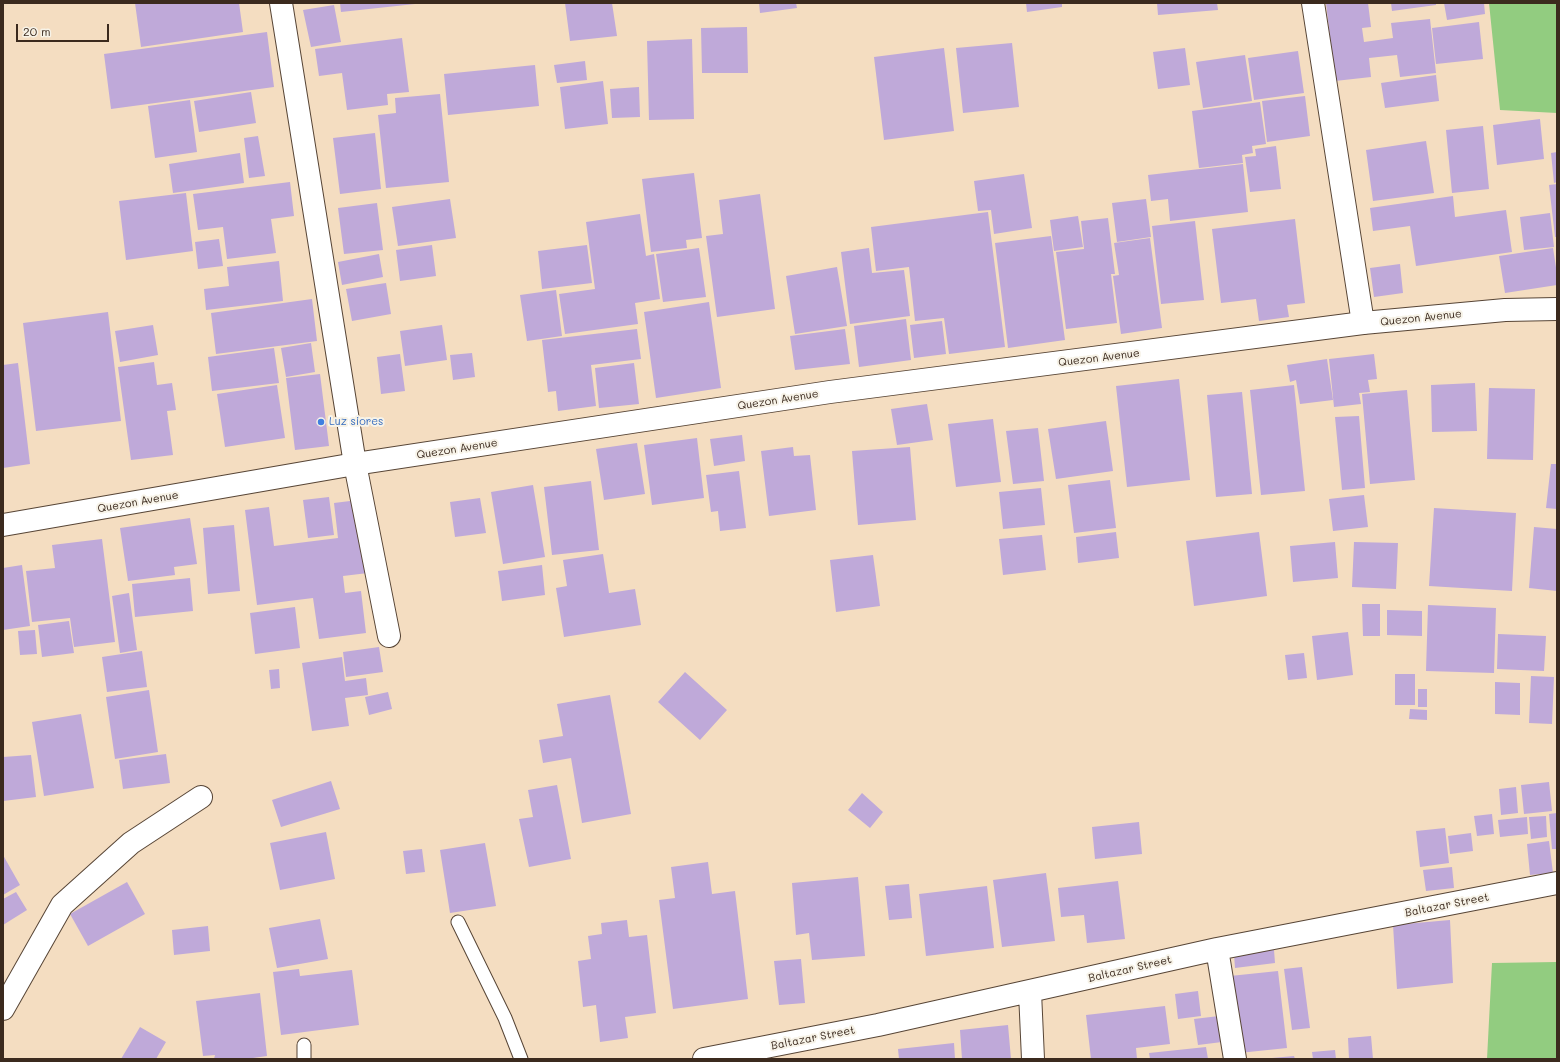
<!DOCTYPE html>
<html>
<head>
<meta charset="utf-8">
<style>
	body { margin:0 }
	#map { position:relative; width:1560px; height:1062px; overflow:hidden; background:#f4ddc1; font-family:Mali,sans-serif }
	canvas { display:block }
	.frame { position:absolute; inset:0; border:4px solid #3b2a1e; pointer-events:none }
	.scale { position:absolute; left:16px; top:24px; width:93px; height:18px; box-sizing:border-box; border:2px solid #3b2a1e; border-top:0; padding-left:5px; font-size:12px; line-height:14px; white-space:nowrap; color:#3b2a1e; -webkit-text-stroke:3px #f7f3e8; paint-order:stroke }
</style>
</head>
<body>
<div id="map">
<canvas width="1560" height="1062"></canvas>
<div class="frame"></div>
<div class="scale">20 m</div>
</div>
<script>
const g = document.querySelector('canvas').getContext('2d');
g.lineJoin = 'round';
function paint(path, color) { g.fillStyle = color; g.fill(path, 'evenodd'); }
function strokePath(path, color, width, dash) { g.strokeStyle = color; g.lineWidth = width; g.lineCap = dash ? 'butt' : 'round'; g.setLineDash(dash || []); g.stroke(path); }
function label(font, color, halo, rows, align = 'center') {
  g.font = font + ' Mali,sans-serif'; g.lineWidth = 4; g.setLineDash([]); g.textBaseline = 'middle'; g.strokeStyle = halo; g.fillStyle = color; for (const [text, x, y, turn = 0] of rows) {
    g.save(); g.translate(x, y); g.rotate((+turn || 0) * Math.PI / 180); g.textAlign = isNaN(turn) ? turn : align; if (halo) g.strokeText(text, 0, 0); g.fillText(text, 0, 0); g.restore();
  }
}
paint(new Path2D(`
	M 1489,3 L 1557,3 L 1557,113 L 1500,110 Z
	M 1557,962 L 1557,1059 L 1487,1059 L 1492,963 Z`), '#92cc80');
paint(new Path2D(`
	M 135,3 L 239,3 L 243,32 L 141,47 Z
	M 340,3 L 415,3 L 415,4 L 341,12 Z
	M 565,3 L 612,3 L 617,36 L 570,41 Z
	M 759,3 L 796,3 L 797,8 L 760,13 Z
	M 1026,3 L 1062,3 L 1062,7 L 1027,12 Z
	M 1157,3 L 1217,3 L 1218,10 L 1158,15 Z
	M 1326,3 L 1368,3 L 1371,27 L 1362,28 L 1364,42 L 1393,38 L 1391,23 L 1430,19 L 1436,73 L 1400,77 L 1397,55 L 1369,58 L 1371,77 L 1335,81 Z
	M 1391,3 L 1436,3 L 1436,5 L 1392,11 Z
	M 1444,3 L 1484,3 L 1485,14 L 1447,20 Z
	M 334,5 L 341,42 L 311,47 L 303,10 Z
	M 1479,22 L 1483,59 L 1436,64 L 1432,28 Z
	M 747,27 L 748,73 L 702,73 L 701,28 Z
	M 267,32 L 274,87 L 111,109 L 104,54 Z
	M 402,38 L 409,92 L 387,94 L 388,105 L 347,110 L 342,73 L 319,76 L 315,49 Z
	M 692,39 L 694,119 L 649,120 L 647,41 Z
	M 1012,43 L 1019,107 L 963,113 L 956,48 Z
	M 944,48 L 954,131 L 884,140 L 874,57 Z
	M 1185,48 L 1190,85 L 1158,89 L 1153,52 Z
	M 1298,51 L 1304,93 L 1254,100 L 1248,58 Z
	M 1245,55 L 1252,101 L 1203,108 L 1196,62 Z
	M 585,61 L 587,80 L 557,83 L 554,65 Z
	M 535,65 L 539,106 L 448,115 L 444,74 Z
	M 1436,75 L 1439,101 L 1385,108 L 1381,83 Z
	M 603,81 L 608,124 L 565,129 L 560,87 Z
	M 639,87 L 640,117 L 612,118 L 610,89 Z
	M 251,92 L 256,123 L 199,132 L 194,101 Z
	M 440,94 L 449,182 L 386,188 L 378,115 L 396,113 L 395,98 Z
	M 1305,96 L 1310,136 L 1267,142 L 1262,101 Z
	M 190,100 L 197,152 L 155,158 L 148,106 Z
	M 1260,102 L 1266,144 L 1252,146 L 1253,153 L 1242,155 L 1243,163 L 1199,168 L 1192,111 Z
	M 1540,119 L 1544,159 L 1497,165 L 1493,125 Z
	M 1483,126 L 1489,189 L 1452,193 L 1446,130 Z
	M 375,133 L 381,189 L 340,194 L 333,138 Z
	M 258,136 L 265,176 L 249,178 L 244,138 Z
	M 1426,141 L 1434,193 L 1373,201 L 1366,150 Z
	M 1276,146 L 1281,189 L 1250,192 L 1245,157 L 1256,156 L 1255,149 Z
	M 1557,152 L 1557,182 L 1554,183 L 1551,153 Z
	M 240,153 L 244,183 L 173,193 L 169,164 Z
	M 1243,164 L 1248,212 L 1170,221 L 1168,199 L 1151,201 L 1148,175 Z
	M 694,173 L 702,238 L 686,240 L 687,248 L 651,252 L 642,179 Z
	M 1024,174 L 1032,228 L 994,234 L 991,210 L 978,211 L 974,181 Z
	M 290,182 L 294,216 L 271,219 L 276,253 L 227,259 L 223,227 L 198,230 L 193,194 Z
	M 1557,184 L 1557,237 L 1555,237 L 1549,185 Z
	M 186,193 L 193,251 L 126,260 L 119,201 Z
	M 760,194 L 775,309 L 717,317 L 706,236 L 723,234 L 719,200 Z
	M 1453,196 L 1455,217 L 1506,210 L 1512,252 L 1416,266 L 1410,226 L 1373,231 L 1370,208 Z
	M 450,199 L 456,238 L 398,246 L 392,207 Z
	M 1146,199 L 1151,237 L 1117,242 L 1112,203 Z
	M 377,203 L 383,250 L 344,254 L 338,208 Z
	M 988,212 L 1005,347 L 949,354 L 944,318 L 915,321 L 909,267 L 876,271 L 871,227 Z
	M 1550,213 L 1554,247 L 1524,250 L 1520,217 Z
	M 640,214 L 646,256 L 654,254 L 660,299 L 635,303 L 638,324 L 565,334 L 559,294 L 595,289 L 586,222 Z
	M 1078,216 L 1083,247 L 1054,251 L 1050,220 Z
	M 1108,218 L 1115,274 L 1111,274 L 1117,323 L 1066,329 L 1056,252 L 1084,249 L 1081,221 Z
	M 1295,219 L 1305,303 L 1287,305 L 1289,317 L 1259,321 L 1256,299 L 1221,303 L 1212,229 Z
	M 1195,221 L 1204,300 L 1161,304 L 1152,226 Z
	M 1051,236 L 1065,340 L 1008,348 L 995,243 Z
	M 1150,238 L 1162,328 L 1121,334 L 1113,276 L 1119,275 L 1114,243 Z
	M 219,239 L 223,266 L 198,269 L 195,242 Z
	M 432,245 L 436,276 L 400,281 L 396,250 Z
	M 587,245 L 592,283 L 542,289 L 538,251 Z
	M 699,248 L 706,297 L 663,302 L 656,254 Z
	M 869,248 L 872,273 L 904,270 L 910,316 L 850,324 L 841,252 Z
	M 1553,248 L 1557,274 L 1557,285 L 1505,293 L 1499,256 Z
	M 379,254 L 383,277 L 342,285 L 338,262 Z
	M 279,261 L 283,301 L 206,310 L 204,289 L 229,286 L 227,267 Z
	M 1400,264 L 1403,293 L 1374,297 L 1370,268 Z
	M 837,267 L 847,326 L 795,334 L 786,276 Z
	M 386,283 L 391,314 L 352,321 L 346,289 Z
	M 556,290 L 562,336 L 527,341 L 520,295 Z
	M 312,299 L 317,341 L 216,354 L 211,313 Z
	M 709,302 L 721,388 L 656,398 L 644,312 Z
	M 108,312 L 121,421 L 36,431 L 23,323 Z
	M 906,319 L 911,360 L 859,367 L 854,326 Z
	M 942,321 L 946,354 L 914,358 L 910,325 Z
	M 153,325 L 158,355 L 120,362 L 115,331 Z
	M 442,325 L 447,360 L 405,366 L 400,331 Z
	M 637,329 L 641,359 L 591,365 L 596,406 L 558,411 L 556,391 L 548,392 L 542,340 Z
	M 845,329 L 850,364 L 795,370 L 790,336 Z
	M 311,343 L 315,372 L 286,377 L 281,348 Z
	M 274,348 L 279,383 L 212,391 L 208,357 Z
	M 472,353 L 475,377 L 453,380 L 450,355 Z
	M 400,354 L 405,391 L 381,394 L 377,357 Z
	M 1374,354 L 1377,379 L 1368,380 L 1370,392 L 1359,393 L 1361,404 L 1334,407 L 1329,359 Z
	M 1327,359 L 1333,400 L 1300,404 L 1296,380 L 1290,382 L 1287,365 Z
	M 154,362 L 157,385 L 172,383 L 176,410 L 167,411 L 173,455 L 131,460 L 118,367 Z
	M 18,363 L 30,464 L 3,468 L 3,365 Z
	M 634,363 L 639,404 L 599,408 L 595,368 Z
	M 320,374 L 329,446 L 295,450 L 286,378 Z
	M 1179,379 L 1190,480 L 1127,487 L 1116,386 Z
	M 1475,383 L 1477,431 L 1432,432 L 1431,385 Z
	M 277,385 L 285,438 L 225,447 L 217,394 Z
	M 1294,385 L 1305,491 L 1261,495 L 1250,390 Z
	M 1489,388 L 1535,389 L 1533,460 L 1487,459 Z
	M 1407,390 L 1415,480 L 1370,484 L 1362,394 Z
	M 1242,392 L 1252,494 L 1216,497 L 1207,395 Z
	M 927,404 L 933,440 L 897,445 L 891,409 Z
	M 1359,416 L 1365,488 L 1342,490 L 1335,417 Z
	M 993,419 L 1001,482 L 956,487 L 948,424 Z
	M 1106,421 L 1113,471 L 1056,479 L 1048,429 Z
	M 1038,428 L 1044,481 L 1013,484 L 1006,431 Z
	M 742,435 L 745,461 L 714,466 L 710,439 Z
	M 697,438 L 704,498 L 652,505 L 644,445 Z
	M 637,443 L 645,494 L 604,500 L 596,449 Z
	M 793,447 L 794,456 L 810,455 L 816,510 L 769,516 L 761,451 Z
	M 910,447 L 916,520 L 858,525 L 852,451 Z
	M 1551,464 L 1557,464 L 1557,509 L 1546,508 Z
	M 739,471 L 746,528 L 720,531 L 718,511 L 711,512 L 706,475 Z
	M 1110,480 L 1116,528 L 1074,533 L 1068,485 Z
	M 591,481 L 599,550 L 552,555 L 544,487 Z
	M 533,485 L 545,557 L 503,564 L 491,492 Z
	M 1041,488 L 1045,525 L 1003,529 L 999,492 Z
	M 1364,495 L 1368,527 L 1333,531 L 1329,499 Z
	M 329,497 L 334,535 L 308,538 L 303,500 Z
	M 480,498 L 486,533 L 455,537 L 450,502 Z
	M 358,500 L 368,573 L 343,576 L 345,593 L 361,591 L 366,633 L 319,639 L 313,598 L 257,605 L 245,510 L 269,507 L 274,546 L 338,538 L 334,503 Z
	M 1434,508 L 1516,513 L 1512,591 L 1429,586 Z
	M 190,518 L 197,564 L 174,567 L 175,575 L 128,581 L 120,528 Z
	M 234,525 L 240,591 L 208,594 L 203,528 Z
	M 1534,527 L 1557,529 L 1557,591 L 1529,588 Z
	M 1116,532 L 1119,558 L 1078,563 L 1076,537 Z
	M 1259,532 L 1267,596 L 1194,606 L 1186,541 Z
	M 1042,535 L 1046,570 L 1003,575 L 999,539 Z
	M 102,539 L 115,642 L 74,647 L 70,618 L 32,622 L 26,571 L 55,568 L 52,545 Z
	M 1335,542 L 1338,578 L 1293,582 L 1290,546 Z
	M 1354,542 L 1398,543 L 1396,589 L 1352,587 Z
	M 603,554 L 609,593 L 635,589 L 641,625 L 564,637 L 556,588 L 567,586 L 563,560 Z
	M 873,555 L 880,606 L 836,612 L 830,560 Z
	M 22,565 L 30,626 L 3,630 L 3,568 Z
	M 542,565 L 545,595 L 502,601 L 498,571 Z
	M 190,578 L 193,611 L 135,617 L 132,584 Z
	M 129,593 L 137,650 L 120,653 L 112,596 Z
	M 1362,604 L 1380,604 L 1380,636 L 1363,636 Z
	M 1428,605 L 1496,608 L 1494,673 L 1426,671 Z
	M 295,607 L 300,648 L 255,654 L 250,613 Z
	M 1387,610 L 1422,611 L 1422,636 L 1387,635 Z
	M 69,621 L 74,653 L 42,657 L 38,625 Z
	M 35,630 L 37,654 L 20,655 L 18,631 Z
	M 1348,632 L 1353,675 L 1317,680 L 1312,636 Z
	M 1498,634 L 1546,636 L 1544,671 L 1497,669 Z
	M 379,647 L 383,672 L 346,677 L 343,652 Z
	M 142,651 L 147,687 L 107,692 L 102,657 Z
	M 1304,653 L 1307,678 L 1288,680 L 1285,655 Z
	M 342,657 L 345,681 L 366,678 L 368,695 L 345,698 L 349,726 L 312,731 L 302,663 Z
	M 279,669 L 280,688 L 271,689 L 269,670 Z
	M 685,672 L 727,710 L 700,740 L 658,702 Z
	M 1395,674 L 1415,674 L 1415,705 L 1395,705 Z
	M 1531,676 L 1554,677 L 1552,724 L 1529,723 Z
	M 1495,682 L 1520,683 L 1520,715 L 1495,714 Z
	M 1418,689 L 1427,689 L 1427,707 L 1418,707 Z
	M 149,690 L 158,752 L 115,759 L 106,697 Z
	M 388,692 L 392,709 L 369,715 L 365,697 Z
	M 610,695 L 631,814 L 582,823 L 571,758 L 543,763 L 539,740 L 563,736 L 557,704 Z
	M 1410,709 L 1427,710 L 1427,720 L 1409,719 Z
	M 81,714 L 94,788 L 44,796 L 32,722 Z
	M 166,754 L 170,783 L 123,789 L 119,760 Z
	M 31,755 L 36,797 L 3,801 L 3,757 Z
	M 331,781 L 340,809 L 281,827 L 272,800 Z
	M 1549,782 L 1552,811 L 1524,814 L 1521,785 Z
	M 557,785 L 571,859 L 529,867 L 519,819 L 533,817 L 528,790 Z
	M 1516,787 L 1518,813 L 1501,815 L 1499,789 Z
	M 862,793 L 883,812 L 870,828 L 848,810 Z
	M 1557,813 L 1557,849 L 1552,849 L 1549,814 Z
	M 1492,814 L 1494,834 L 1477,836 L 1474,816 Z
	M 1546,816 L 1547,837 L 1531,839 L 1529,817 Z
	M 1527,817 L 1528,834 L 1500,837 L 1498,820 Z
	M 1139,822 L 1142,854 L 1095,859 L 1092,827 Z
	M 1445,828 L 1449,863 L 1420,867 L 1416,831 Z
	M 326,832 L 335,879 L 280,890 L 270,843 Z
	M 1471,833 L 1473,851 L 1450,854 L 1448,836 Z
	M 1549,841 L 1553,873 L 1530,875 L 1527,844 Z
	M 485,843 L 496,906 L 450,913 L 440,850 Z
	M 422,849 L 425,872 L 406,874 L 403,851 Z
	M 3,855 L 20,885 L 3,895 Z
	M 708,862 L 712,894 L 735,891 L 748,999 L 673,1009 L 659,900 L 675,898 L 671,867 Z
	M 1452,867 L 1454,888 L 1426,891 L 1423,870 Z
	M 1046,873 L 1055,941 L 1002,947 L 993,880 Z
	M 858,877 L 865,956 L 812,960 L 809,933 L 796,935 L 792,883 Z
	M 1118,881 L 1125,939 L 1087,943 L 1084,915 L 1061,917 L 1058,888 Z
	M 127,882 L 145,914 L 88,946 L 70,914 Z
	M 909,884 L 912,918 L 889,920 L 885,886 Z
	M 987,886 L 994,948 L 926,956 L 919,894 Z
	M 16,892 L 27,910 L 3,925 L 3,899 Z
	M 320,919 L 328,959 L 277,968 L 269,928 Z
	M 627,920 L 629,937 L 647,935 L 656,1013 L 625,1017 L 628,1038 L 600,1042 L 596,1005 L 583,1007 L 578,961 L 591,959 L 588,936 L 602,934 L 601,923 Z
	M 1450,920 L 1453,983 L 1397,989 L 1393,925 Z
	M 208,926 L 210,951 L 174,955 L 172,930 Z
	M 1274,950 L 1275,963 L 1235,968 L 1234,954 Z
	M 801,959 L 805,1003 L 779,1005 L 774,961 Z
	M 1302,967 L 1310,1028 L 1292,1030 L 1284,969 Z
	M 299,969 L 300,976 L 352,970 L 359,1025 L 281,1035 L 273,972 Z
	M 1278,971 L 1287,1048 L 1239,1053 L 1230,976 Z
	M 1198,991 L 1201,1016 L 1178,1019 L 1175,994 Z
	M 260,993 L 267,1056 L 246,1059 L 214,1059 L 215,1055 L 203,1056 L 196,1001 Z
	M 1165,1006 L 1170,1044 L 1136,1048 L 1137,1059 L 1091,1059 L 1086,1015 Z
	M 1219,1016 L 1222,1042 L 1198,1045 L 1194,1019 Z
	M 1008,1025 L 1011,1059 L 962,1059 L 960,1030 Z
	M 140,1027 L 166,1042 L 156,1059 L 121,1059 Z
	M 1371,1036 L 1373,1059 L 1349,1059 L 1348,1038 Z
	M 954,1043 L 955,1059 L 899,1059 L 898,1049 Z
	M 1206,1047 L 1208,1059 L 1150,1059 L 1149,1053 Z
	M 1335,1050 L 1336,1059 L 1313,1059 L 1312,1052 Z
	M 1294,1056 L 1295,1059 L 1272,1059 L 1272,1058 Z`), '#bfa9d9');
const service = new Path2D(`
	M 458,922 L 505,1018 L 521,1059
	M 304,1045 L 304,1059`);
const minor = new Path2D(`
	M 281,3 L 355,464 L 389,636
	M 1313,3 L 1363,323
	M 1217,949 L 1235,1059
	M 1030,992 L 1033,1059
	M 3,1009 L 62,905 L 131,843 L 201,797
	M 704,1059 L 878,1025 L 1217,949 L 1557,883`);
const tertiary = new Path2D(`
	M 3,525 L 355,464 L 830,392 L 1363,323 L 1505,310 L 1557,309`);
strokePath(service, '#574536', 15);
strokePath(minor, '#574536', 24);
strokePath(tertiary, '#574536', 24);
strokePath(service, '#fff', 13);
strokePath(minor, '#fff', 22);
strokePath(tertiary, '#fff', 22);
for (const [x, y, r, color] of [
	[321,422,4,"#3f7fe0"]
]) { const dot = new Path2D(); dot.arc(x, y, r, 0, 2 * Math.PI); g.fillStyle = color; g.fill(dot); strokePath(dot, '#f7f3e8', 1.5); }
label('11px', '#3b2a1e', '#f7f3e8', [
	["Quezon Avenue",1421,318,-6],
	["Quezon Avenue",1099,358,-7],
	["Quezon Avenue",778,400,-9],
	["Quezon Avenue",457,449,-9],
	["Quezon Avenue",138,502,-10],
	["Baltazar Street",1447,905,-11],
	["Baltazar Street",1130,969,-13],
	["Baltazar Street",813,1038,-11]
]);
label('11px', '#366cbe', '#f7f3e8', [
	["Luz siores",329,422]
], 'left');
</script>
</body>
</html>
